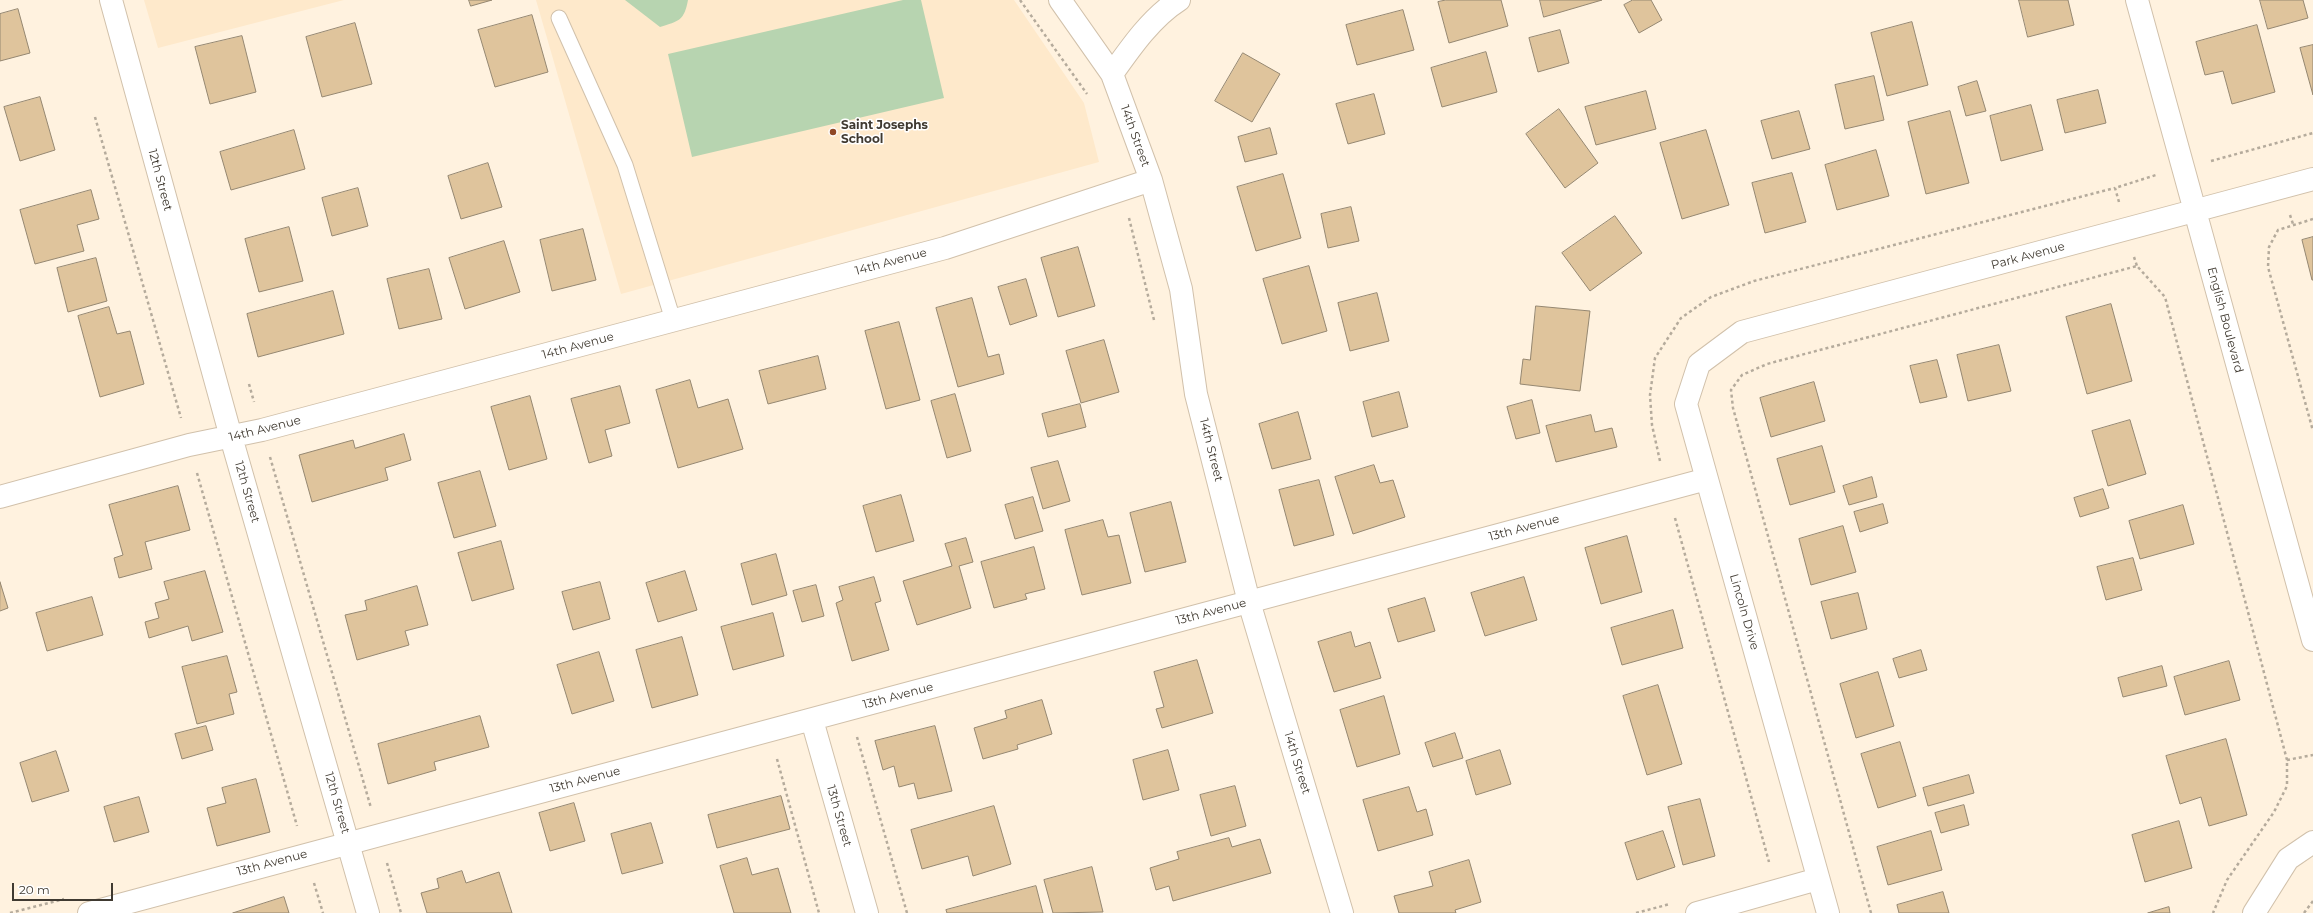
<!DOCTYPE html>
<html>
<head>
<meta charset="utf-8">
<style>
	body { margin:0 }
	#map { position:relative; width:2313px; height:913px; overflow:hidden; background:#fff2df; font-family:Montserrat,sans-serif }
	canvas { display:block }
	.scale { position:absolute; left:12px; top:883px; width:101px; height:18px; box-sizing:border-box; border:2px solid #403a31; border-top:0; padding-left:5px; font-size:12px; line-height:14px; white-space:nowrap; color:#403a31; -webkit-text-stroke:3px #fff; paint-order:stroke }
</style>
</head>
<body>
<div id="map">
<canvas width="2313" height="913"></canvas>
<div class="scale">20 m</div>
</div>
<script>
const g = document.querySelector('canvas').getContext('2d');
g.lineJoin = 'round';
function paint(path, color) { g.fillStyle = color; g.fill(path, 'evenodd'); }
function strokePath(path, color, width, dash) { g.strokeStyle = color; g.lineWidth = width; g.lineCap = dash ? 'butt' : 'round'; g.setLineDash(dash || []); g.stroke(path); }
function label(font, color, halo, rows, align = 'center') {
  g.font = font + ' Montserrat,sans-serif'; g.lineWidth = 3; g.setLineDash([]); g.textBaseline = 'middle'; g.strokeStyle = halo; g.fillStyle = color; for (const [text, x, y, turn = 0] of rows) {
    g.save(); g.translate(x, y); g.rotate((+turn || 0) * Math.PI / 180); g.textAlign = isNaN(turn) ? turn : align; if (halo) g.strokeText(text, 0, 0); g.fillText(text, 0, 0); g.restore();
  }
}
paint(new Path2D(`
	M 144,0 L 344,0 L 158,48 Z
	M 536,0 L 1014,0 L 1084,103 L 1099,162 L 621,294 Z`), '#fee9cb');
paint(new Path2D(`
	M 625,0 L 688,0 C 684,21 679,21 660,27 Z
	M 903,0 L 921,0 L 944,98 L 692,157 L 668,54 Z`), '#b7d4b0');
const building = new Path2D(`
	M 469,0 L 492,0 L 471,6 Z
	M 1446,0 L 1501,0 L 1508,26 L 1449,43 L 1438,2 Z
	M 1540,0 L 1602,0 L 1544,17 Z
	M 1633,0 L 1651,0 L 1662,20 L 1639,33 L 1624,5 Z
	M 2019,0 L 2068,0 L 2074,25 L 2028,37 Z
	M 2260,0 L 2303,0 L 2308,18 L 2268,29 Z
	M 18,9 L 30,53 L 0,61 L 0,14 Z
	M 1403,10 L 1414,50 L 1357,65 L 1346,25 Z
	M 532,15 L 548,72 L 495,87 L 478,30 Z
	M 1912,22 L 1928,85 L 1887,96 L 1871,33 Z
	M 355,23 L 372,84 L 322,97 L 306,37 Z
	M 2257,25 L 2275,92 L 2232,104 L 2223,71 L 2205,75 L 2196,42 Z
	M 1560,30 L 1569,63 L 1538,72 L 1529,38 Z
	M 242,36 L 256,92 L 210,104 L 195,47 Z
	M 2313,45 L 2313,95 L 2300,48 Z
	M 1486,52 L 1497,92 L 1442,107 L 1431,68 Z
	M 1243,53 L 1280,74 L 1252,122 L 1215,101 Z
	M 1874,76 L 1884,120 L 1845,129 L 1835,85 Z
	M 1977,81 L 1986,111 L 1966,116 L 1958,87 Z
	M 2098,90 L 2106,123 L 2065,133 L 2057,100 Z
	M 1646,91 L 1656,129 L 1596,145 L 1585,107 Z
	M 1374,94 L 1385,134 L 1348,144 L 1336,104 Z
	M 40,97 L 55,150 L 20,161 L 4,107 Z
	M 2031,105 L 2043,150 L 2001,161 L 1990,116 Z
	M 1559,109 L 1598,163 L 1565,188 L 1526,134 Z
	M 1799,111 L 1810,149 L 1772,159 L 1761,121 Z
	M 1950,111 L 1969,183 L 1926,194 L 1908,122 Z
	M 1270,128 L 1277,154 L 1245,162 L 1238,137 Z
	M 294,130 L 305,169 L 231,190 L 220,152 Z
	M 1706,130 L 1729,205 L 1682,219 L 1660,143 Z
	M 1876,150 L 1889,196 L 1837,210 L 1825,165 Z
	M 488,163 L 502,207 L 461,219 L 448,176 Z
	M 1792,173 L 1806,222 L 1765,233 L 1752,183 Z
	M 1283,174 L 1301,238 L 1256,251 L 1237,187 Z
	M 358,188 L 368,226 L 332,236 L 322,198 Z
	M 91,190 L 99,219 L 77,225 L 84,251 L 35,264 L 20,210 Z
	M 1351,207 L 1359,241 L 1328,248 L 1321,214 Z
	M 1615,216 L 1642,253 L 1590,291 L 1562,253 Z
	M 289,227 L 303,281 L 259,292 L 245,239 Z
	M 583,229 L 596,280 L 552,291 L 540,240 Z
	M 2313,237 L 2313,280 L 2312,280 L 2302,240 Z
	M 504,241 L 520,292 L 465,309 L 449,258 Z
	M 1078,247 L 1095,306 L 1058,317 L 1041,258 Z
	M 96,258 L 107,301 L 68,312 L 57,268 Z
	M 1309,266 L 1327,331 L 1282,344 L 1263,279 Z
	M 429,269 L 442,319 L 399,329 L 387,279 Z
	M 1026,279 L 1037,316 L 1010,325 L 998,287 Z
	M 333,291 L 344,334 L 258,357 L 247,314 Z
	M 1377,293 L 1389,341 L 1350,351 L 1338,303 Z
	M 972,298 L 988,357 L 999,354 L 1004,374 L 958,387 L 936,308 Z
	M 2111,304 L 2132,381 L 2087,394 L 2066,317 Z
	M 1536,306 L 1590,311 L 1580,391 L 1520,384 L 1523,359 L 1530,360 Z
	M 109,307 L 117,334 L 130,331 L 144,384 L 100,397 L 78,316 Z
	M 899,322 L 920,400 L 886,409 L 865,331 Z
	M 1104,340 L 1119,392 L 1081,403 L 1066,351 Z
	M 1999,345 L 2011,391 L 1968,401 L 1957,355 Z
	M 818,356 L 826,389 L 768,404 L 759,371 Z
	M 1937,360 L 1947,397 L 1920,403 L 1910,366 Z
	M 690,380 L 698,408 L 728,399 L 743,449 L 678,468 L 656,390 Z
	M 1814,382 L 1825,421 L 1771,437 L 1760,398 Z
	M 620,386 L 630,423 L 605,430 L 612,456 L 589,463 L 571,399 Z
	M 1399,392 L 1408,427 L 1372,437 L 1363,402 Z
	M 955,394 L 971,451 L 947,458 L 931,401 Z
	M 530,396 L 547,459 L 509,470 L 491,407 Z
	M 1532,400 L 1540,433 L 1516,439 L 1507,407 Z
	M 1080,404 L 1086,427 L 1048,437 L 1042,414 Z
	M 1298,412 L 1311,459 L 1272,469 L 1259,424 Z
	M 1591,415 L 1595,432 L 1612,428 L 1617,447 L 1556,462 L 1546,426 Z
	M 2130,420 L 2146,474 L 2108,486 L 2092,431 Z
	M 404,434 L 411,460 L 385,468 L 388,480 L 312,502 L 299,455 L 353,440 L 355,448 Z
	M 1822,446 L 1835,492 L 1790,505 L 1777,459 Z
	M 1058,461 L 1070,501 L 1043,509 L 1031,468 Z
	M 1374,465 L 1380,483 L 1393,480 L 1405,517 L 1353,534 L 1335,477 Z
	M 480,471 L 496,526 L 454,538 L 438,483 Z
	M 1872,477 L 1877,497 L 1849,505 L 1843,486 Z
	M 1319,480 L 1334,535 L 1294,546 L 1279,490 Z
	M 178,486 L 190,530 L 145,542 L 152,569 L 119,578 L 114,558 L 123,555 L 109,505 Z
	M 2103,489 L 2109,508 L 2080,517 L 2074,498 Z
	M 901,495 L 914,541 L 876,552 L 863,506 Z
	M 1033,497 L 1043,531 L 1015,539 L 1005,505 Z
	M 1171,502 L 1186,562 L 1145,572 L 1130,513 Z
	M 1883,504 L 1888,523 L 1860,532 L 1854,512 Z
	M 2183,505 L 2194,544 L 2140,559 L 2129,521 Z
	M 1103,520 L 1108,537 L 1119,535 L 1131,583 L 1082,595 L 1065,530 Z
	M 1843,526 L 1856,572 L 1811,585 L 1799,539 Z
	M 1627,536 L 1642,592 L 1601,604 L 1585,548 Z
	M 966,538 L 973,562 L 959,566 L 971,608 L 917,625 L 903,581 L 952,566 L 945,544 Z
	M 501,541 L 514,589 L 472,601 L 458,553 Z
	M 1034,547 L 1045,589 L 1025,594 L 1027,599 L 994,608 L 981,562 Z
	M 776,554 L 787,595 L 752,605 L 741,564 Z
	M 2133,558 L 2142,590 L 2106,600 L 2097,567 Z
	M 205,571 L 223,632 L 192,641 L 188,626 L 149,638 L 145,622 L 159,618 L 155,603 L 169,599 L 164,582 Z
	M 685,571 L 697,610 L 658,622 L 646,583 Z
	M 874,577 L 881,601 L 875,603 L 889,650 L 852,661 L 836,603 L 843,600 L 839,587 Z
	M 1524,577 L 1537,620 L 1485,636 L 1471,593 Z
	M 0,582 L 8,608 L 0,611 Z
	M 600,582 L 610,619 L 573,630 L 562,592 Z
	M 816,585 L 824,616 L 802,622 L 793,591 Z
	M 417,586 L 428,625 L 405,631 L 409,645 L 357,660 L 345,615 L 367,610 L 365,601 Z
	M 1858,593 L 1867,629 L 1831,639 L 1821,602 Z
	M 92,597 L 103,635 L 47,651 L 36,613 Z
	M 1425,598 L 1435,631 L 1398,642 L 1388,609 Z
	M 1673,610 L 1683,648 L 1622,665 L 1611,628 Z
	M 773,613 L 784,656 L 733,670 L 721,627 Z
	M 1351,632 L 1355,647 L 1370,642 L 1381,678 L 1334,692 L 1318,642 Z
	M 682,637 L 698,695 L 652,708 L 636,650 Z
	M 1921,650 L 1927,670 L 1899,678 L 1893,659 Z
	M 599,652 L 614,701 L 572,714 L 557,665 Z
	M 227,656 L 237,692 L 229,694 L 234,714 L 197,724 L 182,667 Z
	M 1197,660 L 1213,713 L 1162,728 L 1156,709 L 1164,707 L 1154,672 Z
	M 2229,661 L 2240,700 L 2185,715 L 2174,677 Z
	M 2162,666 L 2167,686 L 2123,697 L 2118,678 Z
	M 1878,672 L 1894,726 L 1856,738 L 1840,684 Z
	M 1658,685 L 1682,764 L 1647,775 L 1623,696 Z
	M 1384,696 L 1400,754 L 1357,767 L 1340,710 Z
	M 1042,700 L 1052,734 L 1017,745 L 1018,749 L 983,759 L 974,728 L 1007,718 L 1005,711 Z
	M 480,716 L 489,747 L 434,762 L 436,770 L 388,784 L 378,744 Z
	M 206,726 L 213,750 L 182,759 L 175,734 Z
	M 935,726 L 952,791 L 918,799 L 914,783 L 899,787 L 894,766 L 883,770 L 875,741 Z
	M 1455,733 L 1463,758 L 1433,767 L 1425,743 Z
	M 2226,739 L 2247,815 L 2209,826 L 2201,797 L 2180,804 L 2166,756 Z
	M 1900,742 L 1916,796 L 1878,808 L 1861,754 Z
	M 1168,750 L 1179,790 L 1143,800 L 1133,760 Z
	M 1500,750 L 1511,784 L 1476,795 L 1466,761 Z
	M 56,751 L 69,791 L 32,802 L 20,763 Z
	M 1969,775 L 1974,793 L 1928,806 L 1923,788 Z
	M 256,779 L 270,832 L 217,846 L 207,808 L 226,803 L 222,788 Z
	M 1235,786 L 1246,826 L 1211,836 L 1200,795 Z
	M 1409,787 L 1417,812 L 1426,809 L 1433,835 L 1378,851 L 1363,800 Z
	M 781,796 L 790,829 L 717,848 L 708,815 Z
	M 139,797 L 149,832 L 114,842 L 104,807 Z
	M 1700,799 L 1715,856 L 1683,865 L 1668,807 Z
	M 574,803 L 585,841 L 550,851 L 539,813 Z
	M 1964,805 L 1969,825 L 1941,833 L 1935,813 Z
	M 994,806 L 1011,864 L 973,876 L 968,856 L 922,869 L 911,830 Z
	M 2179,821 L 2192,868 L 2145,882 L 2132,835 Z
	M 651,823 L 663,863 L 622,874 L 611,834 Z
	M 1663,831 L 1675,867 L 1637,880 L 1625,843 Z
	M 1931,831 L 1942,870 L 1888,885 L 1877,847 Z
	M 1229,838 L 1232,847 L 1260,839 L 1271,873 L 1173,901 L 1169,886 L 1156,890 L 1150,868 L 1179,859 L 1177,852 Z
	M 747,858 L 752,875 L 778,868 L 791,913 L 734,913 L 720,866 Z
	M 1469,860 L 1481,902 L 1455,910 L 1456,913 L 1399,913 L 1394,896 L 1433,886 L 1429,872 Z
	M 1092,867 L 1103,912 L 1053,913 L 1044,880 Z
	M 462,871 L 466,883 L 499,872 L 512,913 L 427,913 L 421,893 L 439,888 L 437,879 Z
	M 1036,886 L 1043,913 L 947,913 L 946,910 Z
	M 1943,892 L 1949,913 L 1899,913 L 1897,905 Z
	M 284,897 L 289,913 L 233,913 Z
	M 2169,907 L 2170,913 L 2148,913 Z`);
paint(building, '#dfc49c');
strokePath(building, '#958771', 1);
const service = new Path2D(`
	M 559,18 L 625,165 L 673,320`);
const minor = new Path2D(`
	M 111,0 L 231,437 L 368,913
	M 1060,0 L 1112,74 L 1151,180 L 1181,289 L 1196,394 L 1249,602 L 1342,913
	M 2137,0 L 2313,640
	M 1112,74 C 1131,47 1152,17 1179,0
	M 0,497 L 189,445 L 262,430 L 945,248 L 1151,180
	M 812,720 L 867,913
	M 89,913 L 1707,479
	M 1697,913 L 1818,879
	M 1828,913 L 1686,404 L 1699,364 L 1742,332 L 2313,179
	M 2254,913 L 2288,859 L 2313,842`);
strokePath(service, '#d1c1ab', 17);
strokePath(minor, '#d1c1ab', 24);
strokePath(new Path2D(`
	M 1020,0 L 1087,94
	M 95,117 L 181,418
	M 2211,161 L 2313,133
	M 2119,202 L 2115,188 L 2156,175
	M 2290,215 L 2293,224
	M 1129,218 L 1154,320
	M 2313,219 L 2278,230 L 2269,247 L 2268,267 L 2313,431
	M 2134,257 L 2137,266
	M 249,384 L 254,402
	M 270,457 L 371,808
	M 1660,461 L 1652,425 L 1650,395 L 1655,358 L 1681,318 L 1711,297 L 1754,281 L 2115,188
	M 197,473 L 297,826
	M 1675,518 L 1769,862
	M 857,737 L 907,913
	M 777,759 L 819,913
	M 2287,760 L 2313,755
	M 387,863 L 401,913
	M 314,883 L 323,913
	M 10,913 L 64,899
	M 1636,913 L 1670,904
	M 1871,913 L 1733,408 L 1731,390 L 1742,375 L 1767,364 L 2137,266 L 2165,297 L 2287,760 L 2287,786 L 2274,812 L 2227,880 L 2213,913
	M 2304,913 L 2313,901`), '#b5ab9c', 2.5, [3, 3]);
strokePath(service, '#fff', 15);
strokePath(minor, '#fff', 22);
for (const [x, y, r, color] of [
	[833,132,4,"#8f4725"]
]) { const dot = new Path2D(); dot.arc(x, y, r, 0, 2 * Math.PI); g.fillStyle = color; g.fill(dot); strokePath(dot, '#fff', 1.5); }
label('bold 12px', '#403a31', '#fff', [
	["Saint Josephs",841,125],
	["School",841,139]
], 'left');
label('12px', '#403a31', '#fff', [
	["14th Street",1135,136,70],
	["12th Street",160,180,75],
	["Park Avenue",2028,256,-15],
	["14th Avenue",891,262,-15],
	["English Boulevard",2225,320,75],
	["14th Avenue",578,346,-15],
	["14th Avenue",265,429,-14],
	["14th Street",1211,450,76],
	["12th Street",247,492,74],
	["13th Avenue",1524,528,-15],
	["13th Avenue",1211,612,-15],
	["Lincoln Drive",1744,612,74],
	["13th Avenue",898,696,-15],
	["14th Street",1297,763,73],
	["13th Avenue",585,780,-15],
	["12th Street",337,803,74],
	["13th Street",839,816,74],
	["13th Avenue",272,863,-15]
]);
</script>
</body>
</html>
